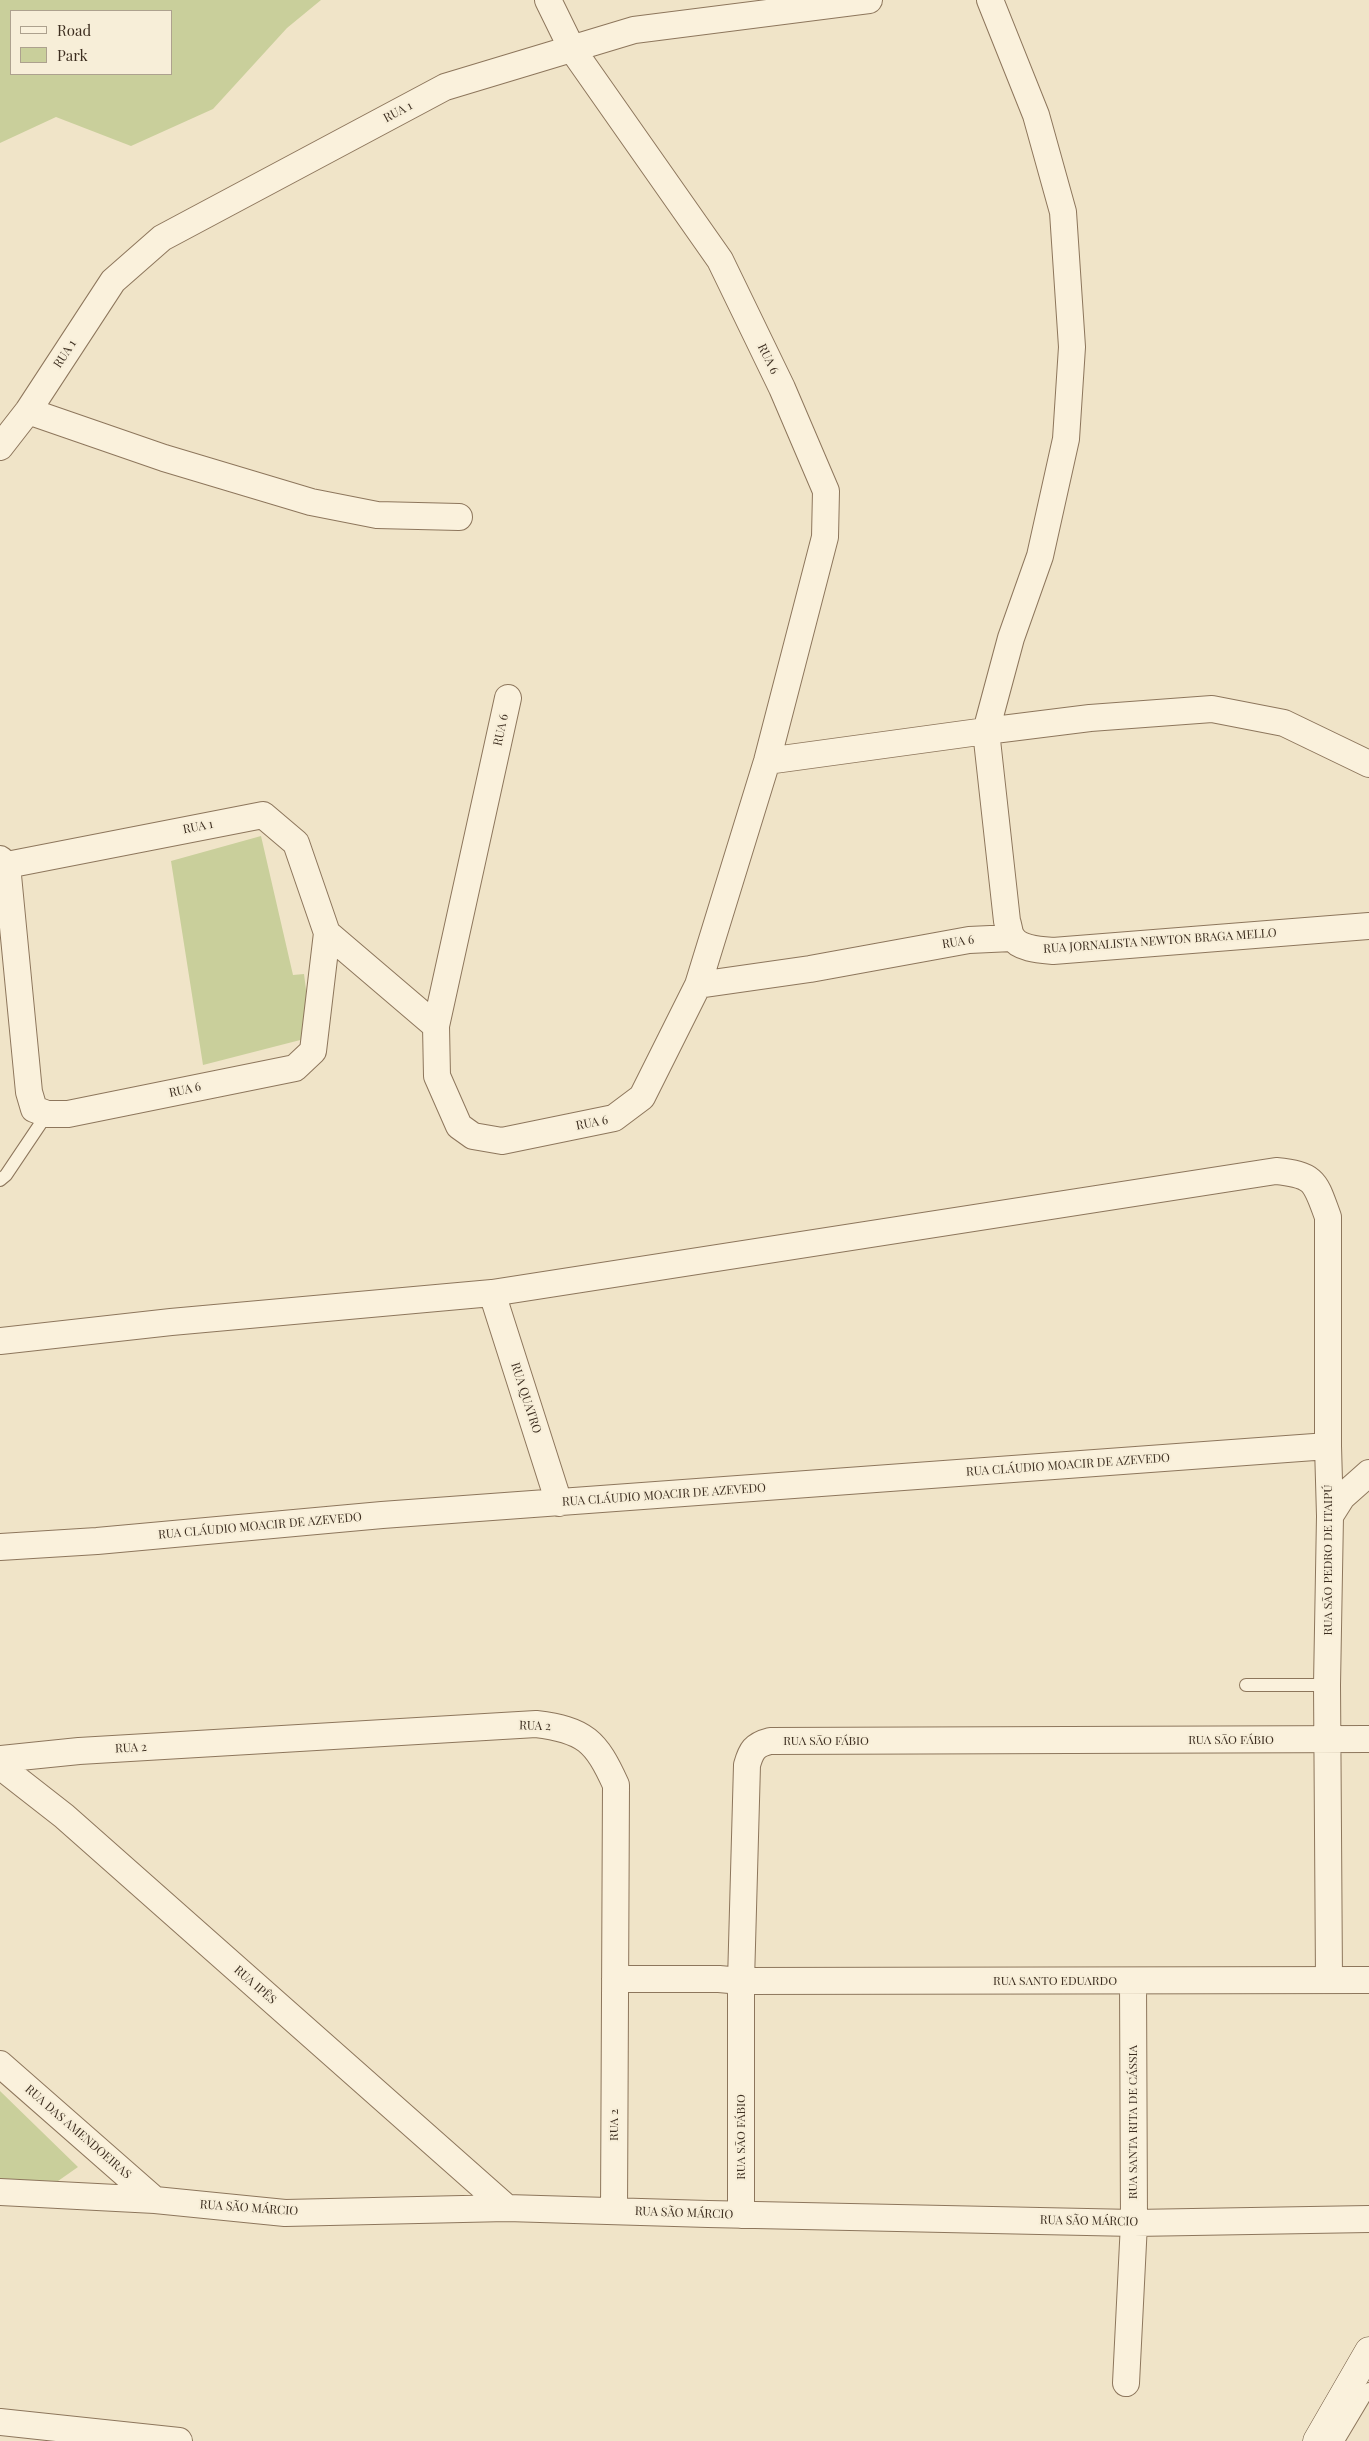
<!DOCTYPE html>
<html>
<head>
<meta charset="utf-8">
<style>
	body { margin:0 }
	#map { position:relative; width:1369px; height:2441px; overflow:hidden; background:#f0e4c8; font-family:"Playfair Display",serif }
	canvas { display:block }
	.legend { position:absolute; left:10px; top:10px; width:162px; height:65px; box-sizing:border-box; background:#f7eed8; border:1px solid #ada18e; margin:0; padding:6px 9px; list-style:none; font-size:15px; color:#3d2e20 }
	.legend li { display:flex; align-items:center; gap:10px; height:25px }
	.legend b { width:25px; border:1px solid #ada18e }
</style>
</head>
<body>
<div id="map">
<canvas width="1369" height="2441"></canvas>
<ul class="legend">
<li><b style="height:6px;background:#faf1dc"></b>Road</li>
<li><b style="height:14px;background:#c9cf9b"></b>Park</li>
</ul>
</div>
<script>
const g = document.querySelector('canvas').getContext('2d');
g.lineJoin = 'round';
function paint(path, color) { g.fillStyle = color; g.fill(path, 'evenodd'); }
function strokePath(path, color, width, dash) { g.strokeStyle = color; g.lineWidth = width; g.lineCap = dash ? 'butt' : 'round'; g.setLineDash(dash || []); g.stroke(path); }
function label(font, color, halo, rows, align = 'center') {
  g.font = font + ' "Playfair Display",serif'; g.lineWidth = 4; g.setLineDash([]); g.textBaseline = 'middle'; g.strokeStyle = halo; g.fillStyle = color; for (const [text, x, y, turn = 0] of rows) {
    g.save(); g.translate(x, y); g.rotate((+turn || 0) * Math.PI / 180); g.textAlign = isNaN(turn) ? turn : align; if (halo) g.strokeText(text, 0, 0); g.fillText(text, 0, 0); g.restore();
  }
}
paint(new Path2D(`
	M 0,0 L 321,0 L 287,28 L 213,109 L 131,146 L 56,117 L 0,143 ZM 11,11 L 171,11 L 171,74 L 11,74 Z
	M 261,836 L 293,975 L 304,974 L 312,1037 L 203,1065 L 171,861 Z
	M 0,2091 L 78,2167 L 58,2181 L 0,2180 Z`), '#c9cf9b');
const service = new Path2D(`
	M 0,1180 L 6,1175 L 47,1114
	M 1246,1685 L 1327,1685
	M 1338,2441 L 1369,2389`);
const minor = new Path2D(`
	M 28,411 L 164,458 L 311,502 L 377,515 L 459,517
	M 0,447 L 28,411 L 113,281 L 162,238 L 445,87 L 634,30 L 869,0
	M 767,761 L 986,731 L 1011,638 L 1040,556 L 1066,439 L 1072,347 L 1063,212 L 1036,115 L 990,0
	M 1369,764 L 1284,723 L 1212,709 L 1090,718 L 986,731 L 1007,921 C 1009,926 1009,933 1012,937 C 1019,949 1041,950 1053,951 L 1369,926
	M 0,859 L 7,865 L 263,815 L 296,843 L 327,933
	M 7,865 L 29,1092 L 34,1109 L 47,1114 L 68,1114 L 295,1068 L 313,1051 L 327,933 L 436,1026 L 437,1076 L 459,1126 L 473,1136 L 502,1141 L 614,1118 L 642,1097 L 698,985 L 767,761 L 825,537 L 826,491 L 782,388 L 720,260 L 572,49 L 548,0
	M 698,985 L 810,969 L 969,940 L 1012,938
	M 436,1026 L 508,698
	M 492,1293 L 559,1503
	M 0,1341 L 171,1322 L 492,1293 L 1276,1171 C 1316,1175 1315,1182 1328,1217 L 1328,1446 L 1330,1516 L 1327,1685 L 1329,1980
	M 1330,1516 L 1342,1497 L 1369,1473
	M 0,1547 L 97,1541 L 382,1515 L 1328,1446
	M 0,1759 L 79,1751 L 536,1724 C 585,1730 596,1741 616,1785 L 614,2211
	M 0,1766 L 64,1816 L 507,2208
	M 615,1979 L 719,1979 L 741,1981 L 1369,1980
	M 0,2064 L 155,2200
	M 0,2192 L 155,2200 L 285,2213 L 507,2208 L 708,2214 L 1134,2223 L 1369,2219
	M 741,2215 L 741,1981 L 747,1765 C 751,1751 754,1745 770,1741 L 1369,1739
	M 1126,2383 L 1134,2223 L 1133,1981
	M 0,2422 L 179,2441`);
const secondary = new Path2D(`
	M 1317,2441 L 1369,2351`);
strokePath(service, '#8d765c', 14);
strokePath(minor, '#8d765c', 28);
strokePath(secondary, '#6f573f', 29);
strokePath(service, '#faf1dc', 12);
strokePath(minor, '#faf1dc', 26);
strokePath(secondary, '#faf1dc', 28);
label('12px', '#3d2e20', '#f7eed8', [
	["RUA 1",398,112,-28],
	["RUA 1",65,354,-57],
	["RUA 6",768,359,64],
	["RUA 6",501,730,-78],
	["RUA 1",198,827,-11],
	["RUA JORNALISTA NEWTON BRAGA MELLO",1160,941,-4],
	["RUA 6",958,942,-9],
	["RUA 6",185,1090,-12],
	["RUA 6",592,1123,-11],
	["RUA QUATRO",526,1398,72],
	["RUA CLÁUDIO MOACIR DE AZEVEDO",1068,1465,-4],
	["RUA CLÁUDIO MOACIR DE AZEVEDO",664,1495,-4],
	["RUA CLÁUDIO MOACIR DE AZEVEDO",260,1526,-5],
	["RUA SÃO PEDRO DE ITAIPÚ",1328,1560,-90],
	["RUA 2",535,1726,2],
	["RUA SÃO FÁBIO",1231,1740],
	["RUA SÃO FÁBIO",826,1741],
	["RUA 2",131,1748,-3],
	["RUA SANTO EDUARDO",1055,1981],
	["RUA IPÊS",255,1985,41],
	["RUA SANTA RITA DE CÁSSIA",1133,2122,-90],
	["RUA 2",614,2125,-90],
	["RUA DAS AMENDOEIRAS",78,2132,41],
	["RUA SÃO FÁBIO",741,2137,-90],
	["RUA SÃO MÁRCIO",249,2208,4],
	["RUA SÃO MÁRCIO",684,2213,2],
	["RUA SÃO MÁRCIO",1089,2221,1]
]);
</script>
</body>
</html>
